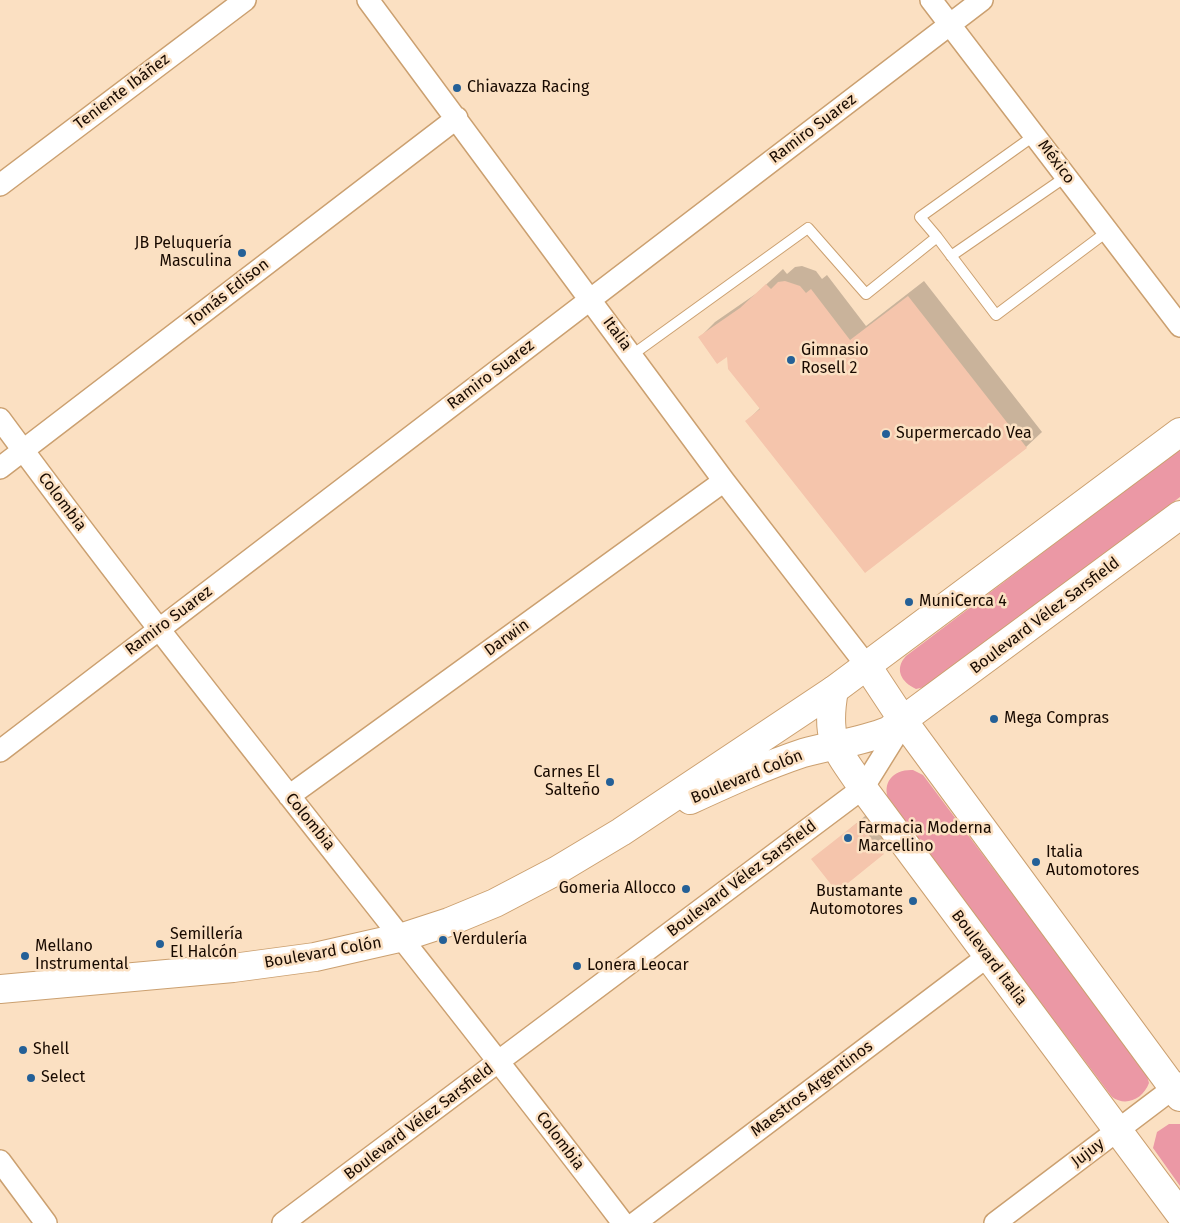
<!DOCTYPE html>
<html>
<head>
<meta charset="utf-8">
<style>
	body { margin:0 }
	canvas { display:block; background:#fbe0c2 }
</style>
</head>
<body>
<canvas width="1180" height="1223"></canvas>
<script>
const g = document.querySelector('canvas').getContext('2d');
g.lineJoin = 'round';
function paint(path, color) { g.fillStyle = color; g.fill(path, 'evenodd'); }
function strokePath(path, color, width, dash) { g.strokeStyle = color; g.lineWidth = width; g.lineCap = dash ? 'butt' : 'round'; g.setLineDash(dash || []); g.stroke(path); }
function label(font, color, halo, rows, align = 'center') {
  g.font = font + ' "Fira Sans",sans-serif'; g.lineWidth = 5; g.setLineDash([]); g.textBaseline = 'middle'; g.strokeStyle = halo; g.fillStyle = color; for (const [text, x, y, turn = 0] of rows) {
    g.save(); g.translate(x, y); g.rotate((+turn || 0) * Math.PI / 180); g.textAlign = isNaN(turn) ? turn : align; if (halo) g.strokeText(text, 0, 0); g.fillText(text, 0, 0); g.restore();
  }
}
paint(new Path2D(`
	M 1180,449 L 1180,497 L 929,686 L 916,689 C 901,682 894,669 906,656 Z
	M 913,770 L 923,775 L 1146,1072 L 1149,1083 C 1143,1099 1126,1107 1112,1097 L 889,801 C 881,782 894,769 913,770 Z
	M 1169,1124 L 1180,1124 L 1180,1186 L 1153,1148 L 1157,1132 Z`), '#eb98a5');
paint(new Path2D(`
	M 802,266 L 816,271 L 822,279 L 827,275 L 866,326 L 924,281 L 1042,432 L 1026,447 L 865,572 L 747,421 L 760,408 L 728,355 L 700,337 L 715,322 L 757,293 L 783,269 L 787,274 L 795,267 Z
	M 871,811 L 895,842 L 883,853 L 813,860 Z`), '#0003');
paint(new Path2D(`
	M 785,281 L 800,286 L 806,293 L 811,289 L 850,340 L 908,296 L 1027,448 L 865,573 L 745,421 L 760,409 L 728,369 L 727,357 L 717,364 L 698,337 L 740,308 L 766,284 L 771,289 L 778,282 Z
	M 858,822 L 884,854 L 837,892 L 811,859 Z`), '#f5c5ac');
const service = new Path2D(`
	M 937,237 L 920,217 L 1035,135
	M 951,256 L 1067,176
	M 632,355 L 808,228 L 866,294 L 937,237 L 996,315 L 1108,231`);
const minor = new Path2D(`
	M 368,0 L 724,481 L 867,666
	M 931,0 L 1180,326
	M 0,185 L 245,0
	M 0,419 C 201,692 418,953 623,1223
	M 0,468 L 457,118
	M 0,751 L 982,0
	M 289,796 L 724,481
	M 0,1161 L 46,1223
	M 283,1223 L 863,788 L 904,722
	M 635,1223 L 988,956
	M 995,1223 L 1180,1083`);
const secondary = new Path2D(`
	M 867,666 L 904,722 L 1180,1097
	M 834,690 C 825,740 836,749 863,788 L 1180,1214`);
const trunk = new Path2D(`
	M 690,800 C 727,783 764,766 803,753 C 831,745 861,742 888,731 L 1180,515
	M 0,989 L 233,968 L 315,957 L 403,937 L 449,922 L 495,903 L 556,871 L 621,832 L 834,690 L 1180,432`);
strokePath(service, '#cba070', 12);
strokePath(minor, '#cba070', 24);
strokePath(secondary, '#cba070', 30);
strokePath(trunk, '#cba070', 30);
strokePath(service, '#fff', 10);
strokePath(minor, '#fff', 21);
strokePath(secondary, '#fff', 28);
strokePath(trunk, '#fff', 28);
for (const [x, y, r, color] of [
	[457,88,5,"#246097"],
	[242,253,5,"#246097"],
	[791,360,5,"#246097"],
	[886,434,5,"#246097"],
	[909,602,5,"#246097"],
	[994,719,5,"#246097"],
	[610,782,5,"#246097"],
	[848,838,5,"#246097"],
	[1036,862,5,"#246097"],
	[686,889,5,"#246097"],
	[913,901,5,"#246097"],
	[443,940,5,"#246097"],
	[160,944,5,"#246097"],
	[25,956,5,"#246097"],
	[577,966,5,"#246097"],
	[23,1050,5,"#246097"],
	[31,1078,5,"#246097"]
]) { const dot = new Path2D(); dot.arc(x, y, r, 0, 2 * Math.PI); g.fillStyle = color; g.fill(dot); strokePath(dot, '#fbe0c2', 2); }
label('16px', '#180a00', '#fbe0c2', [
	["Chiavazza Racing",467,88],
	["JB Peluquería",232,244,"right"],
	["Masculina",232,262,"right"],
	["Gimnasio",801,351],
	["Rosell 2",801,369],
	["Supermercado Vea",896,434],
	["MuniCerca 4",919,602],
	["Mega Compras",1004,719],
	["Carnes El",600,773,"right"],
	["Salteño",600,791,"right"],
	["Farmacia Moderna",858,829],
	["Marcellino",858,847],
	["Italia",1046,853],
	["Automotores",1046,871],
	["Gomeria Allocco",676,889,"right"],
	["Bustamante",903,892,"right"],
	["Automotores",903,910,"right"],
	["Semillería",170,935],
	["El Halcón",170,953],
	["Verdulería",453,940],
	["Mellano",35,947],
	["Instrumental",35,965],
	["Lonera Leocar",587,966],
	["Shell",33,1050],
	["Select",41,1078]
], 'left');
label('16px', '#180a00', '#fbe0c2', [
	["Teniente Ibáñez",122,92,-37],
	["Ramiro Suarez",813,129,-37],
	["México",1056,162,53],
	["Tomás Edison",228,293,-38],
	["Italia",617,334,54],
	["Ramiro Suarez",491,375,-37],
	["Colombia",62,502,53],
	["Boulevard Vélez Sarsfield",1045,616,-37],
	["Ramiro Suarez",169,621,-37],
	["Darwin",507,638,-36],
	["Boulevard Colón",747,777,-22],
	["Colombia",310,822,51],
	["Boulevard Vélez Sarsfield",742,879,-37],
	["Boulevard Colón",323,953,-10],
	["Boulevard Italia",989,958,53],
	["Maestros Argentinos",812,1089,-37],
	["Boulevard Vélez Sarsfield",419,1122,-37],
	["Colombia",560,1141,53],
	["Jujuy",1088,1153,-37]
]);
</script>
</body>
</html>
